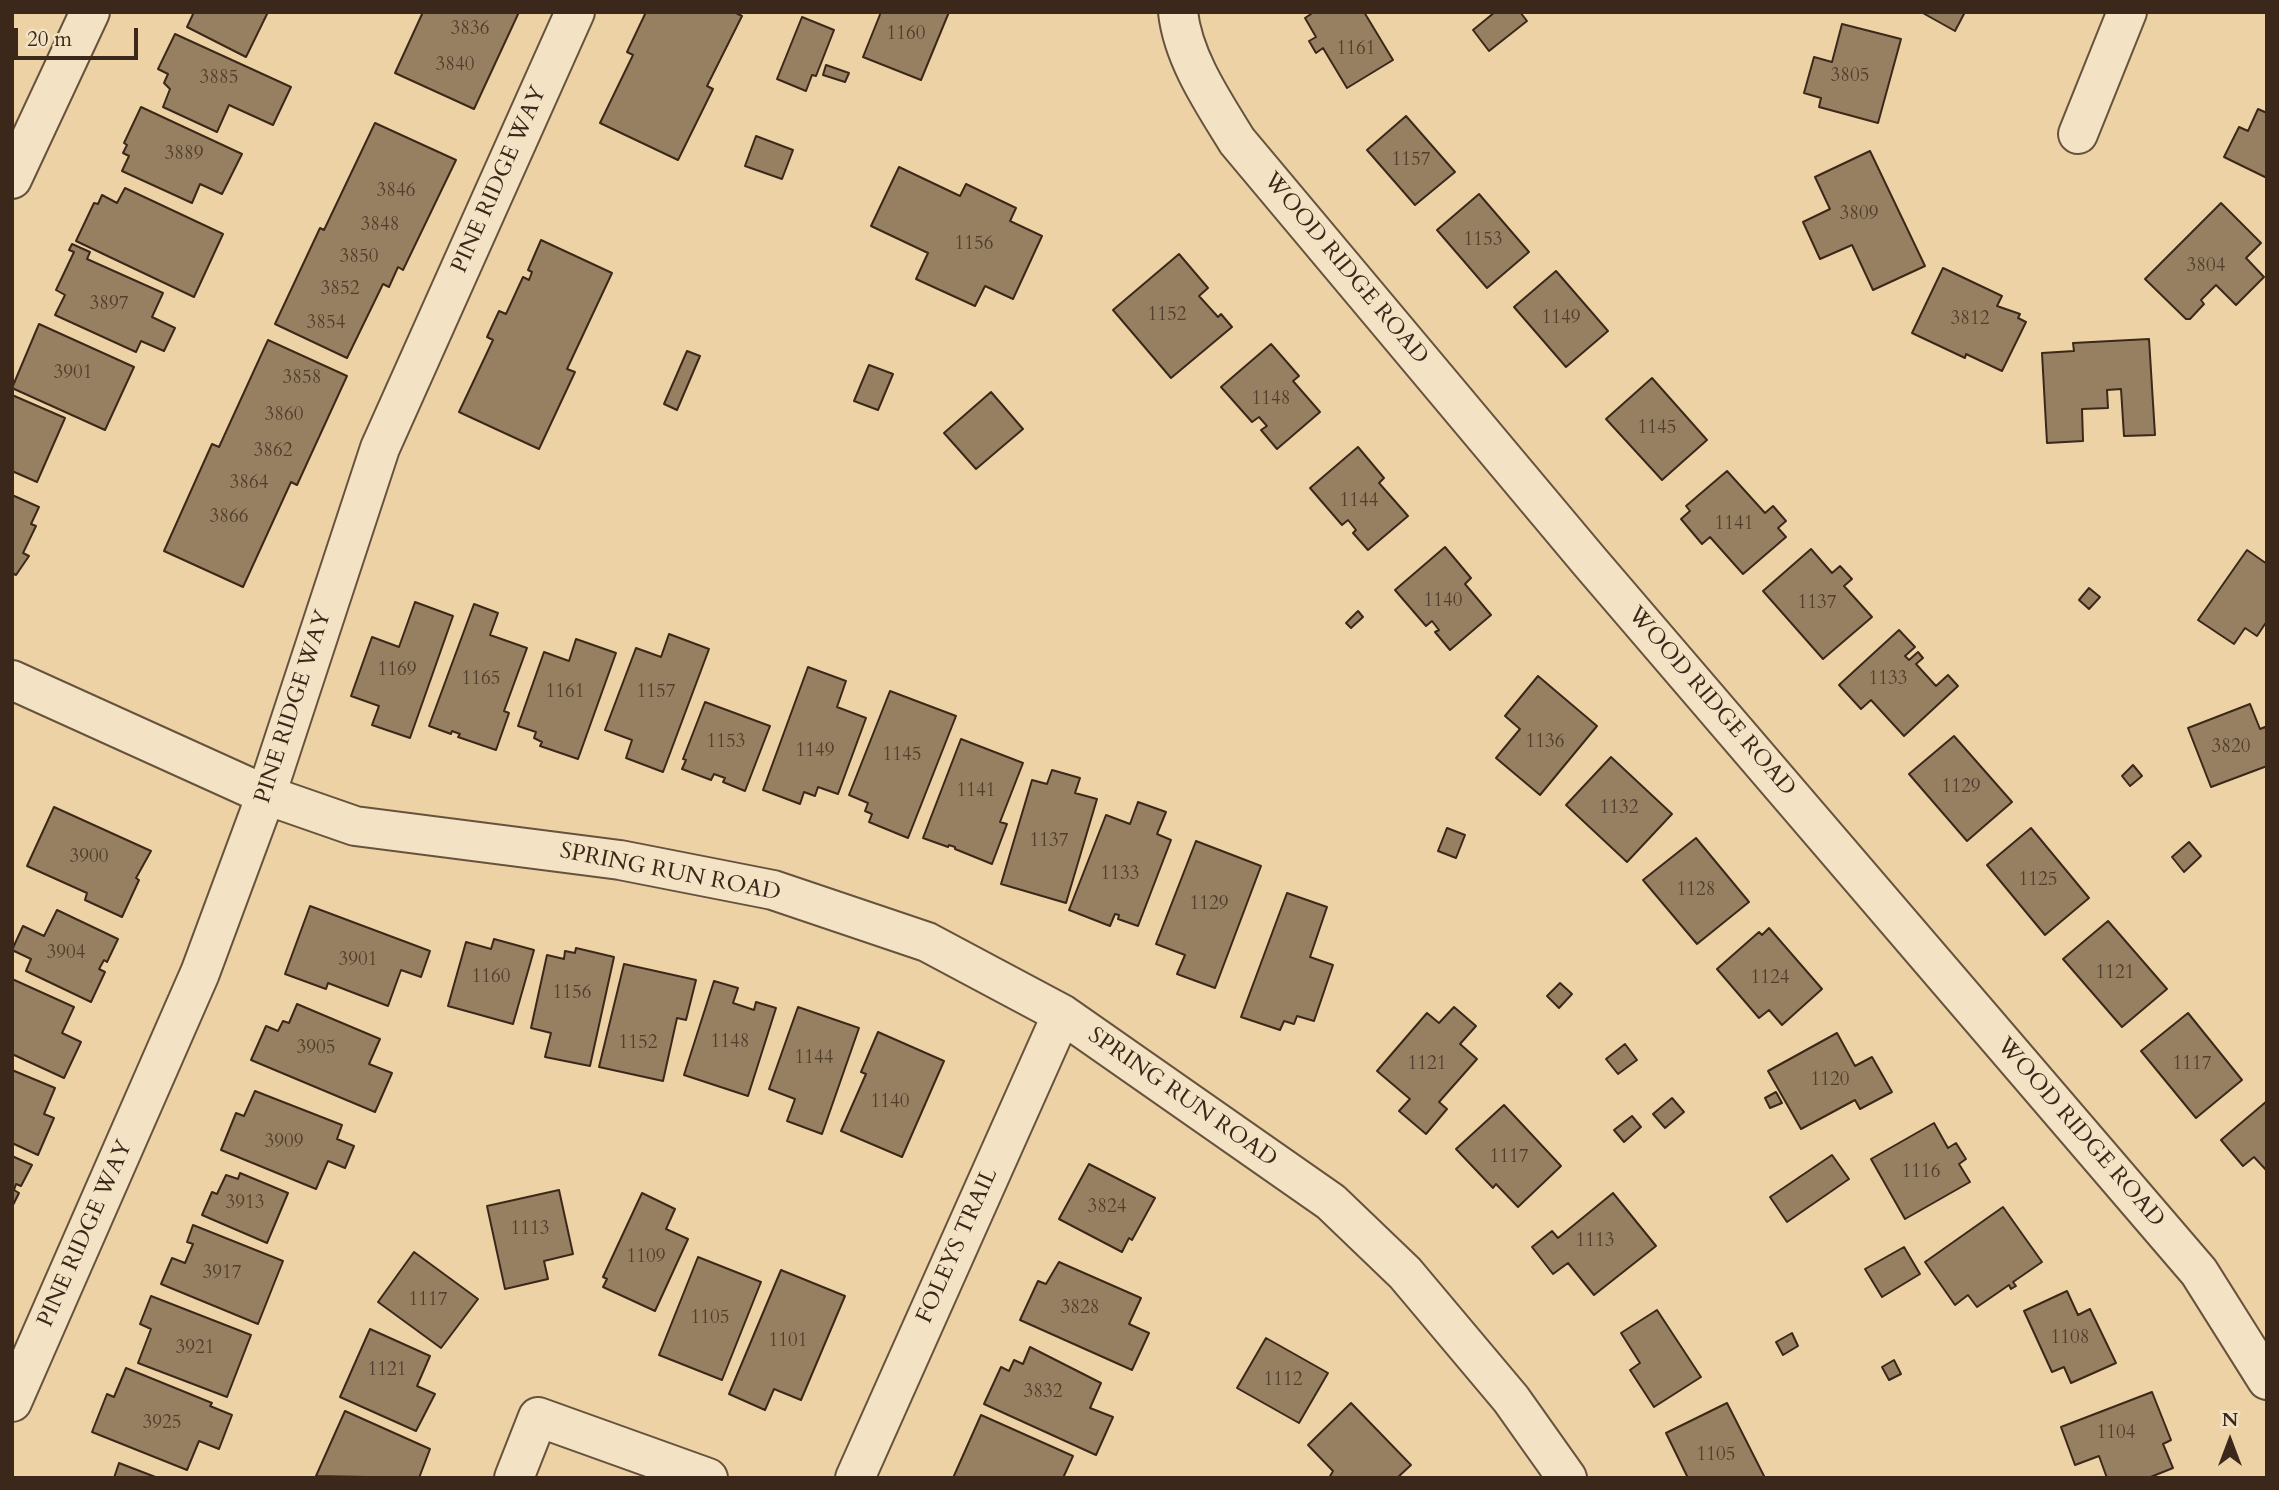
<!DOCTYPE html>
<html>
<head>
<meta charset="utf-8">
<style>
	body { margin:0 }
	#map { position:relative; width:2279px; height:1490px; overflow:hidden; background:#ecd2a5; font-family:Cardo,serif }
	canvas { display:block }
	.frame { position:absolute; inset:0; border:14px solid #3b281a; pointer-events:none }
	.north { position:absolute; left:2195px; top:1406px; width:70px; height:70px; -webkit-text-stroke:5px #f3e2c4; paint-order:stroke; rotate:0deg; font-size:19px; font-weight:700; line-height:28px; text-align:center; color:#3b281a }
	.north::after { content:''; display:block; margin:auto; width:24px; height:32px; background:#3b281a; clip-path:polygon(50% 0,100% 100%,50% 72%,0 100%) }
	.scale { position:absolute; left:14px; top:28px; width:124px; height:32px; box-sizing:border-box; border:4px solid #3b281a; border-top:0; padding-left:9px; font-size:21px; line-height:24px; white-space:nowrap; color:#3b281a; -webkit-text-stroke:5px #f3e2c4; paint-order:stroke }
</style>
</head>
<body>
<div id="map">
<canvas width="2279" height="1490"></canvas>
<div class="frame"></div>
<div class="north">N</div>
<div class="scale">20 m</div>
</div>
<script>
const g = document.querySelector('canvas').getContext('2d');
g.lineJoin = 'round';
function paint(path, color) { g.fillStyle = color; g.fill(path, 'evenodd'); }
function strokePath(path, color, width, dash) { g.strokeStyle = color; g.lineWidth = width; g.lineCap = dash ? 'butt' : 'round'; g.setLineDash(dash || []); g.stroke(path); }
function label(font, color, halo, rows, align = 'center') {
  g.font = font + ' Cardo,serif'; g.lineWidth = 5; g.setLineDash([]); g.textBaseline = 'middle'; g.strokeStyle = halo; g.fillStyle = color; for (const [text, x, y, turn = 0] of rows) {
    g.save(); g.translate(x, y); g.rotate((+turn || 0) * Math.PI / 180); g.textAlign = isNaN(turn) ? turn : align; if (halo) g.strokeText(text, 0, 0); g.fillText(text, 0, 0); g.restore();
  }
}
const building = new Path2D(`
	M 194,12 L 268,12 L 246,57 L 187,27 Z
	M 423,12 L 519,12 L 474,109 L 395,73 Z
	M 646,12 L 734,12 L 742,16 L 707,86 L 713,89 L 678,160 L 600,123 L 633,55 L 627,52 Z
	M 881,12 L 949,12 L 921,80 L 863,57 Z
	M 1314,12 L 1364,12 L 1393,60 L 1347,88 L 1323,48 L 1316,53 L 1309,41 L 1316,37 L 1305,18 Z
	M 1495,12 L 1520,12 L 1527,21 L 1489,51 L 1473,30 Z
	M 1921,12 L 1965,12 L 1955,31 Z
	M 802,17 L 834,30 L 816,76 L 812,75 L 806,91 L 777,79 Z
	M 1842,24 L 1901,39 L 1878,123 L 1819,107 L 1821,98 L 1804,93 L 1814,57 L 1832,62 Z
	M 175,34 L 291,87 L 273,125 L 229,105 L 217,132 L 163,107 L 170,89 L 164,83 L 168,74 L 158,69 Z
	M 826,65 L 849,73 L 845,82 L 823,75 Z
	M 141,107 L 242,154 L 222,194 L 200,184 L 192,203 L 122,171 L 129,156 L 123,153 L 127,145 L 124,143 Z
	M 2258,109 L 2267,113 L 2267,178 L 2224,157 L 2239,127 L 2248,131 Z
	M 1406,116 L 1455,172 L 1415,205 L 1367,150 Z
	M 375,123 L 456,160 L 403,270 L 398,267 L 389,287 L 383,284 L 347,358 L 275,324 L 320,228 L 324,230 Z
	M 756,136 L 793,150 L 782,179 L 745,166 Z
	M 1870,151 L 1925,266 L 1873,290 L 1852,245 L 1820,259 L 1803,222 L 1830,209 L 1815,177 Z
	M 899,167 L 960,196 L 966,184 L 1016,208 L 1010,221 L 1042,236 L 1013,299 L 985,286 L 975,306 L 916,279 L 928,253 L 871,226 Z
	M 125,188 L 223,234 L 194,297 L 76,241 L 94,203 L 98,204 L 102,195 L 117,203 Z
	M 1479,194 L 1529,252 L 1487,288 L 1437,230 Z
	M 2221,203 L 2261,243 L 2246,258 L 2264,277 L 2236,305 L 2216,285 L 2201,300 L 2204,304 L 2190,319 L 2186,319 L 2145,279 Z
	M 541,240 L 612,273 L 567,369 L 575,372 L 539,449 L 459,412 L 493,340 L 487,337 L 499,311 L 506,314 L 523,277 L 529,280 L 532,272 L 528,270 Z
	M 72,244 L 90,252 L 87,259 L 163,293 L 152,317 L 175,328 L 164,351 L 141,341 L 136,352 L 55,315 L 65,295 L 56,290 L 74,252 L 69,250 Z
	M 1179,254 L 1208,288 L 1199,296 L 1218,317 L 1221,314 L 1232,327 L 1171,378 L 1113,310 Z
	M 1943,268 L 2002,296 L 1997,306 L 2020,314 L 2018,318 L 2026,322 L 2002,371 L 1966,354 L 1965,358 L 1912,333 Z
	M 1556,271 L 1608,331 L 1566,367 L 1514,307 Z
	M 39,324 L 134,367 L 105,430 L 12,388 Z
	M 2149,339 L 2155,435 L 2124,436 L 2121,389 L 2107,390 L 2108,408 L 2082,409 L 2083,441 L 2047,443 L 2042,353 L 2074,351 L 2073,343 Z
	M 268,340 L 347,376 L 297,485 L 291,482 L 243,587 L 164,551 L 212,444 L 219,447 Z
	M 1271,344 L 1299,376 L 1293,381 L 1320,412 L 1277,449 L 1261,430 L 1267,426 L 1259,417 L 1252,422 L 1221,387 Z
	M 687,351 L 700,356 L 677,410 L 664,404 Z
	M 869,365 L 893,374 L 878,410 L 854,401 Z
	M 1652,378 L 1707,440 L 1662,480 L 1606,419 Z
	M 991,392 L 1023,429 L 976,469 L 944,433 Z
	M 12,395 L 65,418 L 37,482 L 12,471 Z
	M 1358,447 L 1384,478 L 1379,483 L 1408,516 L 1368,550 L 1353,533 L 1356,530 L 1348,520 L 1342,525 L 1310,488 Z
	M 1727,471 L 1765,513 L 1773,506 L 1786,521 L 1778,528 L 1786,537 L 1743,574 L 1710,537 L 1702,544 L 1681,519 L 1690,511 L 1686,506 Z
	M 12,495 L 39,507 L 31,524 L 36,526 L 23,553 L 29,556 L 16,575 L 12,573 Z
	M 1445,547 L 1471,578 L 1465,584 L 1491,615 L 1450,650 L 1435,632 L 1439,630 L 1432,621 L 1426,626 L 1395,590 Z
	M 1811,549 L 1832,573 L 1840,566 L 1852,579 L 1844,586 L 1872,617 L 1823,659 L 1763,591 Z
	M 2247,550 L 2267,564 L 2267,621 L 2257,636 L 2245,628 L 2234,644 L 2198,620 Z
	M 2089,588 L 2100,597 L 2089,609 L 2079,600 Z
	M 415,602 L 453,616 L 410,738 L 372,725 L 379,706 L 351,696 L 372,637 L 399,647 Z
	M 474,604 L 498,613 L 490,635 L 527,648 L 504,711 L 509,713 L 496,750 L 458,737 L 460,734 L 452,731 L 451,734 L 429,726 Z
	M 1358,611 L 1363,617 L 1351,628 L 1346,623 Z
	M 1899,630 L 1915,647 L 1905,656 L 1909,660 L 1918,652 L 1923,658 L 1916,664 L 1936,686 L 1948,675 L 1958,686 L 1904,736 L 1871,700 L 1861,709 L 1839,685 Z
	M 669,634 L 709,649 L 663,772 L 626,758 L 632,740 L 605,730 L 636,648 L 661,657 Z
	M 576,639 L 616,653 L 578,759 L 540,746 L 542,742 L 534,738 L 536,732 L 518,726 L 544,652 L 569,661 Z
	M 808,667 L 846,681 L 837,707 L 866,718 L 838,794 L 818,787 L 815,796 L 804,792 L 800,804 L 763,790 Z
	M 1538,676 L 1597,726 L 1540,795 L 1496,758 L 1520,729 L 1505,716 Z
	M 890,691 L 956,716 L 908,838 L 869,822 L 872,814 L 865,811 L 868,803 L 849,795 Z
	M 705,702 L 770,726 L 745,791 L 723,782 L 725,778 L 714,774 L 711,780 L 682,769 L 686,760 L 683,759 Z
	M 2250,704 L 2260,729 L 2265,727 L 2267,731 L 2267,766 L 2211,787 L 2188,728 Z
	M 1954,736 L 2012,802 L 1967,841 L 1909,774 Z
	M 961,739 L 1023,763 L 1000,822 L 1007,824 L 992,864 L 955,849 L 955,847 L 949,845 L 948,847 L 923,838 Z
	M 1611,757 L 1672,814 L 1627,862 L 1566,805 Z
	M 2133,765 L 2142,776 L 2130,786 L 2122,776 Z
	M 1052,770 L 1080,778 L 1075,793 L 1097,799 L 1066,903 L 1001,884 L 1032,780 L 1047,784 Z
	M 1138,802 L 1166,812 L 1157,834 L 1171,840 L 1138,926 L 1118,919 L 1119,915 L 1115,914 L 1110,926 L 1069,910 L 1106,815 L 1130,824 Z
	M 54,807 L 151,851 L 136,878 L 139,880 L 122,917 L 85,900 L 87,893 L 27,866 Z
	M 1447,828 L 1465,835 L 1456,858 L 1438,851 Z
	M 2031,828 L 2089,898 L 2045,935 L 1987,865 Z
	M 1696,838 L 1749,902 L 1697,944 L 1643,880 Z
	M 1196,841 L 1261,866 L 1215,988 L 1177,974 L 1185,955 L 1156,944 Z
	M 2189,842 L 2201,856 L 2184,872 L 2172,857 Z
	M 1287,893 L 1327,907 L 1310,957 L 1333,965 L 1314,1021 L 1297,1016 L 1294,1024 L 1284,1021 L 1280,1030 L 1241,1017 Z
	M 310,906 L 430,951 L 421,977 L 401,970 L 388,1006 L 328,983 L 326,989 L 285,974 Z
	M 57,910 L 118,939 L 107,962 L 104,960 L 99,969 L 105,972 L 91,1002 L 26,971 L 31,959 L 12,950 L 23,926 L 44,936 Z
	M 2108,921 L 2167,989 L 2122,1027 L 2063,959 Z
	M 1769,928 L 1822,989 L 1782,1025 L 1769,1010 L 1759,1018 L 1717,969 L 1759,932 L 1762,935 Z
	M 494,939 L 534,950 L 513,1024 L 448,1006 L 466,942 L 491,949 Z
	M 576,948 L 614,957 L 590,1066 L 545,1057 L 551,1033 L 531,1028 L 547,955 L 564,959 L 565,951 L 575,953 Z
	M 624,964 L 696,980 L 686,1020 L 677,1018 L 663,1081 L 599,1067 Z
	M 12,979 L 74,1007 L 62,1033 L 81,1042 L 64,1078 L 12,1054 Z
	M 714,981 L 738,988 L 733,1003 L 754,1010 L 756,1002 L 776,1008 L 748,1096 L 684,1075 Z
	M 1560,983 L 1572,994 L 1559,1008 L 1547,996 Z
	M 297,1004 L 380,1039 L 369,1064 L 392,1073 L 375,1112 L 251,1060 L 266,1026 L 278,1031 L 283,1021 L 289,1023 Z
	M 798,1007 L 859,1028 L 822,1134 L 787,1121 L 795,1099 L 769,1089 Z
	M 1454,1007 L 1476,1026 L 1460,1044 L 1477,1059 L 1439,1102 L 1447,1109 L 1426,1134 L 1399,1111 L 1410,1099 L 1377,1071 L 1427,1013 L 1439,1023 Z
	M 2188,1013 L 2242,1080 L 2196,1118 L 2141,1051 Z
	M 878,1032 L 944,1061 L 902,1157 L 841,1131 L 866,1074 L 861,1072 Z
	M 1837,1033 L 1855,1066 L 1872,1057 L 1892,1092 L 1860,1109 L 1855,1100 L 1801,1129 L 1768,1071 Z
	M 1625,1044 L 1637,1060 L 1618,1074 L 1606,1059 Z
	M 12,1070 L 55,1088 L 44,1114 L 54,1118 L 38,1155 L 12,1143 Z
	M 255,1091 L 342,1125 L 337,1139 L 354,1146 L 345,1168 L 328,1161 L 316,1189 L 221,1150 L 236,1113 L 244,1116 Z
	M 1776,1092 L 1782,1103 L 1770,1108 L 1765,1098 Z
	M 1672,1098 L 1684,1112 L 1665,1128 L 1653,1114 Z
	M 2267,1101 L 2267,1171 L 2254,1157 L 2243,1166 L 2221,1140 Z
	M 1504,1105 L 1561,1166 L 1518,1207 L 1496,1184 L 1493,1188 L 1456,1149 Z
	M 1632,1116 L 1641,1127 L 1624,1142 L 1614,1130 Z
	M 1934,1123 L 1948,1148 L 1956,1143 L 1966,1159 L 1959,1164 L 1970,1182 L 1905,1219 L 1871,1159 Z
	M 1832,1155 L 1849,1179 L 1787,1222 L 1770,1197 Z
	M 12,1156 L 32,1165 L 21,1186 L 16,1184 L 14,1190 L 19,1193 L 12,1207 Z
	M 1089,1164 L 1155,1198 L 1132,1240 L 1129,1238 L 1122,1252 L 1059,1219 Z
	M 240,1173 L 288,1193 L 267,1243 L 202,1215 L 212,1192 L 217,1194 L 226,1175 L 238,1179 Z
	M 559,1190 L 573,1254 L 544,1261 L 548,1279 L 505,1289 L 487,1206 Z
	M 642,1193 L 675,1209 L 666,1229 L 688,1239 L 655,1311 L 603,1287 L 607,1279 L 603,1277 Z
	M 1613,1193 L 1656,1246 L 1594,1295 L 1568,1263 L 1553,1274 L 1532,1247 L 1552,1231 L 1558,1238 Z
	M 2003,1207 L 2042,1262 L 2013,1282 L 2016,1286 L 2011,1289 L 2009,1285 L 1977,1307 L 1968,1295 L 1955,1305 L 1925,1262 Z
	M 193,1225 L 283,1261 L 258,1324 L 161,1284 L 172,1258 L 185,1263 L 193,1244 L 187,1242 Z
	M 1904,1247 L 1920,1274 L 1882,1297 L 1865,1269 Z
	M 414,1252 L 478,1299 L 441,1348 L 378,1302 Z
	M 698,1257 L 761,1282 L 722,1380 L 659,1355 Z
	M 1059,1262 L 1141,1298 L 1129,1324 L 1149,1333 L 1132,1370 L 1020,1320 L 1038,1281 L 1046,1284 Z
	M 781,1270 L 845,1296 L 801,1400 L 774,1389 L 765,1410 L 729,1394 Z
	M 2067,1291 L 2078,1315 L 2090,1309 L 2116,1363 L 2071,1383 L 2064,1367 L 2052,1372 L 2024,1311 Z
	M 151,1296 L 251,1335 L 227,1397 L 138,1363 L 151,1329 L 140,1324 Z
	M 1657,1310 L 1701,1377 L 1654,1407 L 1630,1370 L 1640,1363 L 1621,1333 Z
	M 370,1329 L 430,1356 L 417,1386 L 435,1394 L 416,1431 L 340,1397 Z
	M 1792,1333 L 1798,1346 L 1783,1355 L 1776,1342 Z
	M 1266,1338 L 1328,1373 L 1299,1423 L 1237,1388 Z
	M 1030,1347 L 1101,1383 L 1090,1408 L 1113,1417 L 1096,1455 L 984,1404 L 1001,1367 L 1009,1371 L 1014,1360 L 1023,1364 Z
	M 1894,1360 L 1901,1374 L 1889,1380 L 1882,1367 Z
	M 126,1368 L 212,1403 L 210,1406 L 232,1415 L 219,1449 L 199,1441 L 187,1470 L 92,1432 L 107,1394 L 114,1397 Z
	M 2152,1392 L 2171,1440 L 2163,1444 L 2173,1468 L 2148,1478 L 2107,1478 L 2099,1456 L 2075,1465 L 2061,1427 Z
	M 1351,1403 L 1411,1465 L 1397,1478 L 1329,1478 L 1333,1471 L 1308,1445 Z
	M 1727,1403 L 1765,1478 L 1688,1478 L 1666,1433 Z
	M 345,1411 L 430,1449 L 419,1478 L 316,1476 Z
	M 981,1415 L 1073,1456 L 1063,1478 L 953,1478 Z
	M 119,1463 L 158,1478 L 114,1478 Z`);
paint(building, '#978062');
strokePath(building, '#3b281a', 2);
const street = new Path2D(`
	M 1178,12 C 1183,58 1213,102 1237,141 L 1590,562 L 2199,1272 L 2267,1380
	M 2078,134 L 2127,12
	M 12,179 L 90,12
	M 12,680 L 266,795 L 355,826 L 620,860 L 773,890 L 927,942 L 1062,1014 L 1331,1202 L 1405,1273 L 1511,1399 L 1567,1478
	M 12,1402 L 200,973 L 266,795 L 380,448 L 575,12
	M 514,1478 L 538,1417 L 708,1478
	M 855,1478 L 1062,1014`);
strokePath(street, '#67523d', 42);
strokePath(street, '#f3e2c4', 38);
label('19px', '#523e2c', null, [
	["3836",470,30],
	["1160",906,35],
	["1161",1356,50],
	["3840",455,66],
	["3805",1850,77],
	["3885",219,79],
	["3889",184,155],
	["1157",1411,161],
	["3846",396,192],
	["3809",1859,215],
	["3848",380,226],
	["1153",1483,241],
	["1156",974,245],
	["3850",359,258],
	["3804",2206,267],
	["3852",340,290],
	["3897",109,305],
	["1152",1167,316],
	["1149",1561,319],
	["3812",1970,320],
	["3854",326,324],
	["3901",73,374],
	["3858",302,379],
	["1148",1271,400],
	["3860",284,416],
	["1145",1657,429],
	["3862",273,452],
	["3864",249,484],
	["1144",1359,502],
	["3866",229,518],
	["1141",1734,525],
	["1140",1443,602],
	["1137",1817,604],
	["1169",397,671],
	["1165",481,680],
	["1133",1888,680],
	["1161",565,693],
	["1157",656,693],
	["1153",726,743],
	["1136",1545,743],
	["3820",2231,748],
	["1149",815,752],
	["1145",902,756],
	["1129",1961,788],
	["1141",976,792],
	["1132",1619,809],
	["1137",1049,842],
	["3900",89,858],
	["1133",1120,875],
	["1125",2038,881],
	["1128",1696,891],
	["1129",1209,905],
	["3904",66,954],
	["3901",358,961],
	["1121",2115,974],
	["1160",491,978],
	["1124",1770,979],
	["1156",572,994],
	["1148",730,1043],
	["1152",638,1044],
	["3905",316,1049],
	["1144",814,1059],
	["1121",1427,1065],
	["1117",2192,1065],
	["1120",1830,1081],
	["1140",890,1103],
	["3909",284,1143],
	["1117",1509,1158],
	["1116",1921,1173],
	["3913",245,1204],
	["3824",1107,1208],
	["1113",530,1230],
	["1113",1595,1242],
	["1109",646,1258],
	["3917",222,1274],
	["1117",428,1301],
	["3828",1080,1309],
	["1105",710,1319],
	["1108",2070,1339],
	["1101",788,1342],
	["3921",195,1349],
	["1121",387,1371],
	["1112",1283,1381],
	["3832",1043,1393],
	["3925",162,1424],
	["1104",2116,1434],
	["1105",1716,1456]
]);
label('23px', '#3b281a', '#f3e2c4', [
	["PINE RIDGE WAY",500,180,-66],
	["WOOD RIDGE ROAD",1345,269,50],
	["WOOD RIDGE ROAD",1711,702,49],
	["PINE RIDGE WAY",294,707,-72],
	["SPRING RUN ROAD",670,873,11],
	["SPRING RUN ROAD",1182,1098,35],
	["WOOD RIDGE ROAD",2080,1133,49],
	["PINE RIDGE WAY",86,1234,-66],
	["FOLEYS TRAIL",958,1246,-66]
]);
</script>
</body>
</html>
